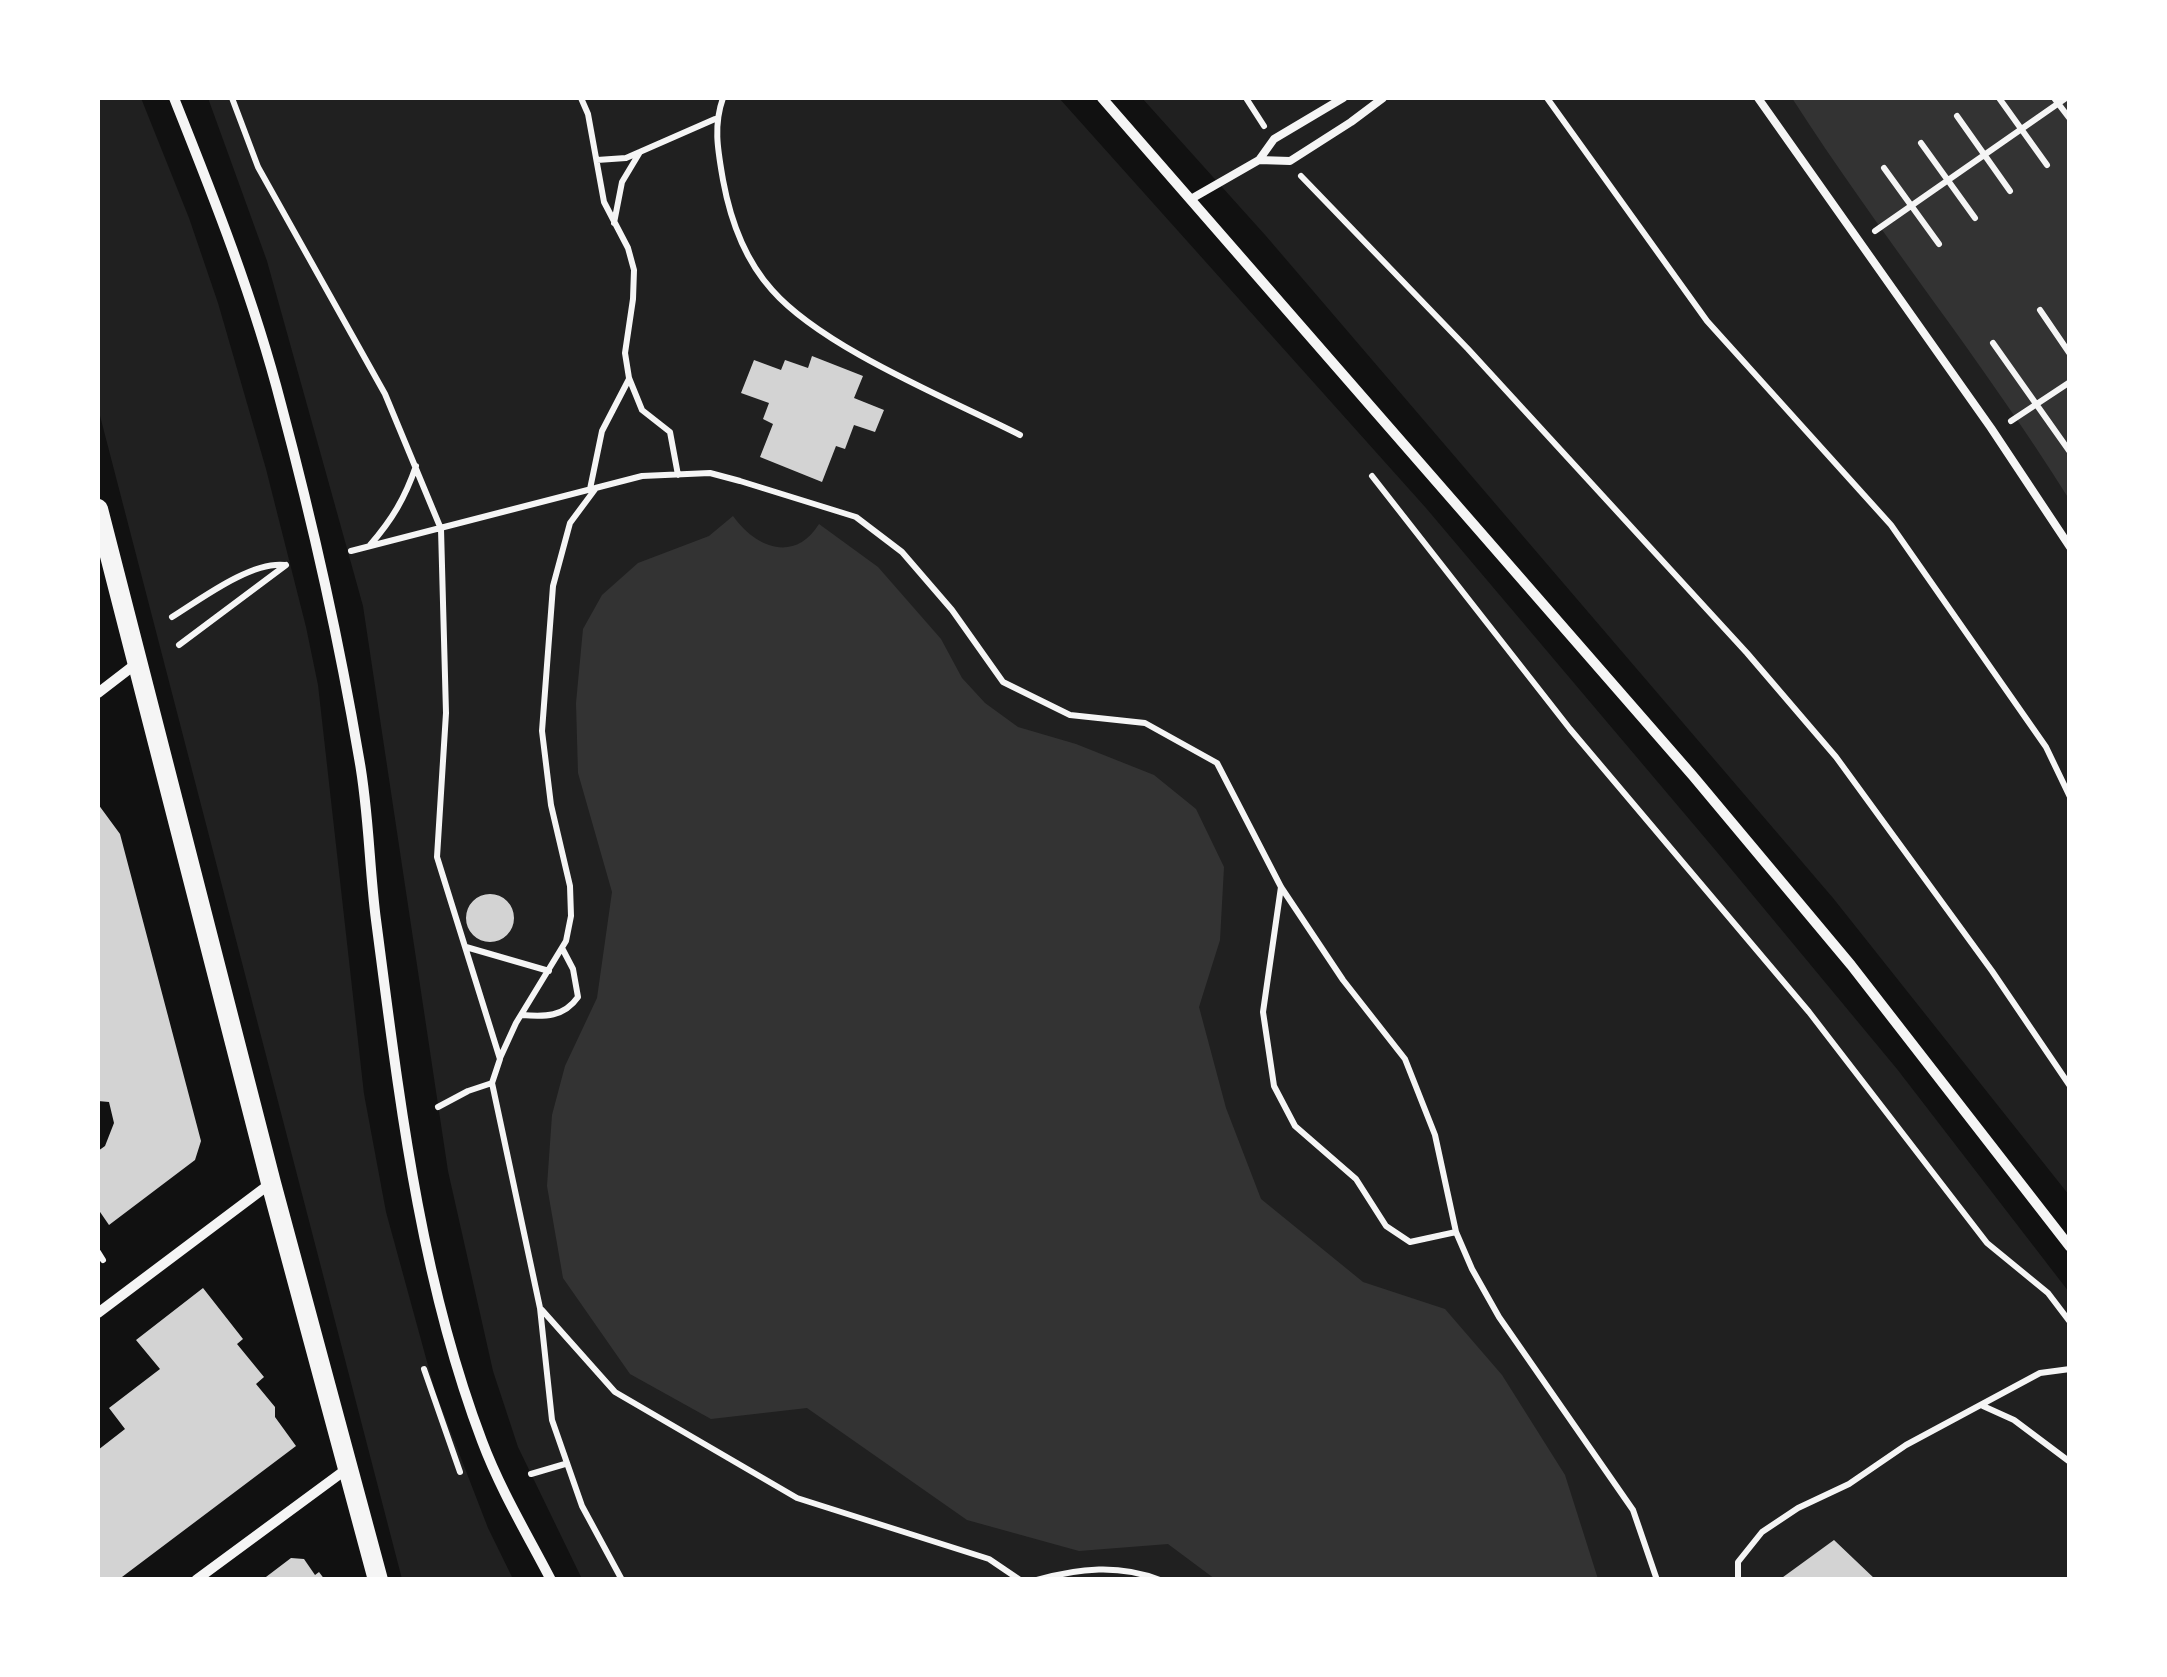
<!DOCTYPE html>
<html>
<head>
<meta charset="utf-8">
<style>
	body { margin:0 }
	#map { position:relative; width:2167px; height:1677px; overflow:hidden; background:#111; font-family:"Work Sans",sans-serif }
	canvas { display:block }
	.frame { position:absolute; inset:0; border:100px solid #fff; pointer-events:none }
</style>
</head>
<body>
<div id="map">
<canvas width="2167" height="1677"></canvas>
<div class="frame"></div>
</div>
<script>
const g = document.querySelector('canvas').getContext('2d');
g.lineJoin = 'round';
function paint(path, color) { g.fillStyle = color; g.fill(path, 'evenodd'); }
function strokePath(path, color, width, dash) { g.strokeStyle = color; g.lineWidth = width; g.lineCap = dash ? 'butt' : 'round'; g.setLineDash(dash || []); g.stroke(path); }
paint(new Path2D(`
	M 98,98 L 141,98 L 189,218 L 218,303 L 266,469 L 306,627 L 318,685 L 364,1094 L 386,1212 L 435,1391 L 488,1528 L 513,1579 L 402,1579 L 98,408 Z
	M 208,98 L 1059,98 L 1426,508 L 1722,858 L 1897,1069 L 2069,1292 L 2069,1579 L 582,1579 L 518,1447 L 493,1371 L 448,1171 L 363,606 L 267,261 Z
	M 1142,98 L 2069,98 L 2069,1195 L 1833,898 L 1266,236 Z`), '#202020');
paint(new Path2D(`
	M 1792,98 L 2069,98 L 2069,499 C 1983,361 1880,235 1792,98 Z
	M 733,516 C 755,547 794,564 819,524 L 878,567 L 941,639 L 962,678 L 985,703 L 1018,727 L 1076,744 L 1154,775 L 1196,809 L 1224,867 L 1220,940 L 1199,1007 L 1226,1108 L 1261,1199 L 1363,1282 L 1445,1309 L 1502,1375 L 1565,1475 L 1598,1579 L 1215,1579 L 1168,1544 L 1079,1551 L 967,1520 L 807,1408 L 711,1419 L 630,1374 L 563,1278 L 547,1186 L 552,1115 L 565,1066 L 597,998 L 612,892 L 578,773 L 576,703 L 583,629 L 602,595 L 638,563 L 709,536 Z`), '#333');
paint(new Path2D(`
	M 812,356 L 863,376 L 854,398 L 884,410 L 875,432 L 854,425 L 845,449 L 836,446 L 822,482 L 760,457 L 773,424 L 763,419 L 769,403 L 741,393 L 754,360 L 781,370 L 785,360 L 808,368 Z
	M 98,804 L 120,834 L 201,1141 L 195,1160 L 109,1225 L 98,1209 L 98,1151 L 105,1146 L 114,1123 L 109,1102 L 98,1101 Z
	M466 918a24 24 0 1 1 48 0a24 24 0 1 1-48 0Z
	M 203,1288 L 243,1339 L 237,1344 L 264,1377 L 256,1384 L 275,1407 L 275,1417 L 296,1446 L 118,1580 L 98,1580 L 98,1450 L 125,1429 L 109,1408 L 160,1369 L 136,1340 Z
	M 1834,1540 L 1876,1580 L 1779,1580 Z
	M 291,1558 L 304,1559 L 315,1575 L 319,1572 L 325,1580 L 262,1580 Z`), '#d3d3d3');
strokePath(new Path2D(`
	M 232,98 L 258,167 L 385,394 L 441,529 L 446,713 L 437,857 L 500,1059 L 492,1083 L 540,1308 L 552,1420 L 582,1506 L 622,1580
	M 581,98 L 588,114 L 604,202 L 628,248 L 634,270 L 633,299 L 625,353 L 629,378 L 642,410 L 670,432 L 678,475
	M 723,98 C 713,126 718,151 723,180 C 730,218 745,260 772,290 C 823,348 949,399 1020,435
	M 1246,98 L 1264,126
	M 1547,98 L 1707,321 L 1891,525 L 2046,747 L 2070,797
	M 1999,98 L 2047,165
	M 2054,98 L 2070,119
	M 1957,116 L 2010,191
	M 1921,143 L 1975,218
	M 597,160 L 626,158 L 715,119
	M 1884,168 L 1939,244
	M 1301,176 L 1468,349 L 1747,653 L 1836,757 L 1992,971 L 2070,1086
	M 614,223 L 622,182 L 640,152
	M 1875,231 L 2066,98
	M 2040,310 L 2070,354
	M 1993,343 L 2070,452
	M 2011,421 L 2070,382
	M 1372,476 L 1570,729 L 1809,1012 L 1987,1243 L 2048,1293 L 2070,1322
	M 590,489 L 602,431 L 629,379
	M 370,545 C 392,520 405,498 416,466
	M 351,551 L 642,476 L 710,473 L 740,481 L 856,517 L 902,552 L 952,610 L 1003,682 L 1070,715 L 1145,723 L 1217,763 L 1281,887 L 1343,980 L 1405,1059 L 1435,1135 L 1456,1232 L 1472,1269 L 1499,1317 L 1633,1510 L 1657,1580
	M 172,617 C 201,599 251,561 285,565
	M 179,645 L 286,565
	M 1281,887 L 1263,1012 L 1274,1086 L 1295,1126 L 1356,1179 L 1386,1226 L 1410,1242 L 1456,1232
	M 466,947 L 549,971
	M 522,1015 C 545,1017 564,1017 578,997 L 573,969 L 562,948
	M 500,1058 L 516,1023 L 566,941 L 571,916 L 570,886 L 551,805 L 542,731 L 553,586 L 570,523 L 596,488
	M 438,1107 L 468,1091 L 492,1083
	M 98,1252 L 103,1260
	M 542,1310 L 615,1392 L 797,1498 L 989,1559 L 1020,1580
	M 424,1369 L 460,1472
	M 1983,1406 L 2014,1420 L 2070,1462
	M 531,1474 L 565,1464
	M 1037,1580 C 1079,1568 1119,1564 1160,1580
	M 1738,1580 L 1738,1562 L 1762,1532 L 1798,1508 L 1849,1484 L 1906,1445 L 2040,1373 L 2070,1369`), '#f5f5f5', 6);
strokePath(new Path2D(`
	M 1758,98 L 1991,428 L 2070,547
	M 1259,160 L 1274,139 L 1343,98
	M 1191,199 L 1259,160 L 1290,161 L 1351,122 L 1383,98`), '#f5f5f5', 8);
strokePath(new Path2D(`
	M 174,98 C 214,198 254,299 281,404 C 312,520 339,640 359,758 C 369,812 369,866 376,920 C 399,1095 419,1275 482,1441 C 500,1489 527,1534 551,1580
	M 1102,98 L 1693,776 L 1851,965 L 2070,1247
	M 98,693 L 137,663
	M 98,1313 L 271,1183
	M 196,1580 L 348,1468`), '#f5f5f5', 10);
strokePath(new Path2D(`
	M 98,509 L 271,1183 L 378,1580`), '#f5f5f5', 20);
</script>
</body>
</html>
